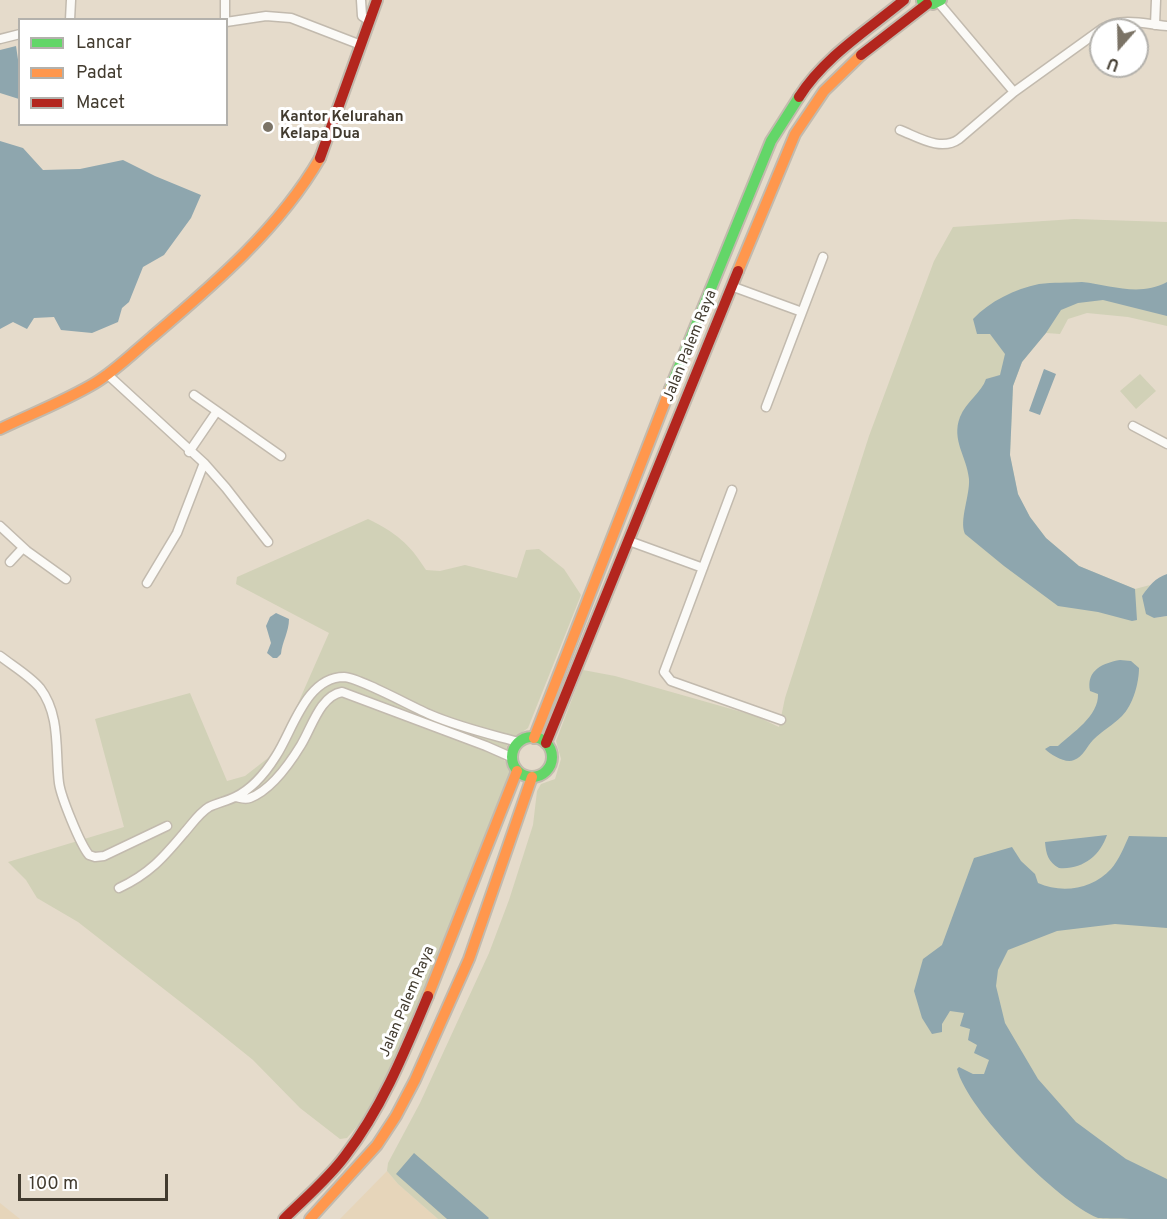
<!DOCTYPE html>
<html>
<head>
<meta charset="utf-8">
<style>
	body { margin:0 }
	#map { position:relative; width:1167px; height:1219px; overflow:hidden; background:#e5dbcb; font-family:Overpass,sans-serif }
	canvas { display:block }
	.legend { position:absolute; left:18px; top:18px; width:210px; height:108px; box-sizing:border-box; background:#fff; border:2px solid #b3b1ac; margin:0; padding:8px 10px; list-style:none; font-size:18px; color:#423b2f }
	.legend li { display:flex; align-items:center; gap:12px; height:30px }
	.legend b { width:30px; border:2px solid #b3b1ac }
	.north { position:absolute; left:1089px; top:18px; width:60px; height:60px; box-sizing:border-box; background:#fff; border:2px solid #b3b1ac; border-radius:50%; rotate:200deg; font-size:16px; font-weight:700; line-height:24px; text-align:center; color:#423b2f }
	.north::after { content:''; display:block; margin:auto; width:21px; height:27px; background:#7b7366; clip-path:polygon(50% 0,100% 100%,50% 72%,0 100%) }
	.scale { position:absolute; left:18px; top:1174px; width:150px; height:27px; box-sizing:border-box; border:3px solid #423b2f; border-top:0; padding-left:8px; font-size:18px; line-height:21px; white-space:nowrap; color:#423b2f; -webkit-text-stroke:4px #fff; paint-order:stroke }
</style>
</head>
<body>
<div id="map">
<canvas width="1167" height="1219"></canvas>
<ul class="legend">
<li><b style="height:8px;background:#63d668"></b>Lancar</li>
<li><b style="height:8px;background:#ff974d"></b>Padat</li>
<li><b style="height:8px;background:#b3261e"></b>Macet</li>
</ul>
<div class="north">U</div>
<div class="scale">100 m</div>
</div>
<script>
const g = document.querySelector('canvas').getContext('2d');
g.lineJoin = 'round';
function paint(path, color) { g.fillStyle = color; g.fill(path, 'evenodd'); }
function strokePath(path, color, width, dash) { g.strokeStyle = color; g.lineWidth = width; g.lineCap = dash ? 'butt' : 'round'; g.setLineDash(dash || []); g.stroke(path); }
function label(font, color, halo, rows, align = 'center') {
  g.font = font + ' Overpass,sans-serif'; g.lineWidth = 6; g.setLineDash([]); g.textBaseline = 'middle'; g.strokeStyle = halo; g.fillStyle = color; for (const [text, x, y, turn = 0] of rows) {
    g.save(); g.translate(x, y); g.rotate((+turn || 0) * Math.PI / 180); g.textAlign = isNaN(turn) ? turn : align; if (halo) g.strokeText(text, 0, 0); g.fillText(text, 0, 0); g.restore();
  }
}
paint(new Path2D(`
	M 387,1171 L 398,1184 L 438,1219 L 340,1219 Z
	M 0,1203 L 20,1219 L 0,1219 Z`), '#e6d5ba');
paint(new Path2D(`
	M 1074,219 L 1167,222 L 1167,326 L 1128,317 L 1087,313 L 1068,319 L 1060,334 L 1046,333 L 1022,362 L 1013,386 L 1010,455 L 1018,495 L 1030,517 L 1046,538 L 1079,566 L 1135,589 L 1150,585 L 1142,596 L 1154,618 L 1167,616 L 1167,1219 L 438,1219 L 398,1184 L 387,1171 L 388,1163 L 420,1103 L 489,953 L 509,900 L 533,825 L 537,791 L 541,784 L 555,779 L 561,759 L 556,741 L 583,670 L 615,676 L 756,716 L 779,727 L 785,698 L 869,436 L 934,261 L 953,227 Z
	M 1140,374 L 1156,391 L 1136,409 L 1120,391 Z
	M 368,519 C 396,533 409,543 426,570 L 440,571 L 465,565 L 517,578 L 526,550 L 539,549 L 564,569 L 581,595 L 528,728 C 512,740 509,736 503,758 L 510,770 L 510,781 L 495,813 L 446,943 L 384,1087 L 365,1117 L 347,1138 L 340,1139 L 300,1108 L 253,1060 L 201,1018 L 78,922 L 37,898 L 26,880 L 8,862 L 124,827 L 95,719 L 190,693 L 227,781 L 245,776 L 277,751 L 329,633 L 236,584 L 237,577 Z`), '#d1d1b7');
paint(new Path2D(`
	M 16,46 L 20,73 L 19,99 L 0,93 L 0,50 Z
	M 0,141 L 23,148 L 43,170 L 80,169 L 123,160 L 155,176 L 201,195 L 191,218 L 164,255 L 143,267 L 129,302 L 122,308 L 118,322 L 92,333 L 61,330 L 54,317 L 34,318 L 27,329 L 13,322 L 0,329 Z
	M 1082,282 C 1111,285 1139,297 1167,282 L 1167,316 L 1103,300 L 1078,303 L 1061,310 L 1046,333 L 1022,362 L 1013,386 L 1010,455 L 1018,494 L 1030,517 L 1046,538 L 1079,566 L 1135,589 L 1137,620 L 1132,621 L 1098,612 L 1058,606 L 1004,566 L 965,534 C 959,520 970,496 969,479 C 967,457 951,440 960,417 C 966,402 982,392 986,379 L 1000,375 L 1005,354 L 990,334 L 977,334 L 973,319 C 990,301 1015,289 1039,284 C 1053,282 1068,283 1082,282 Z
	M 1044,369 L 1056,374 L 1040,415 L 1029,411 Z
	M 1167,574 L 1167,616 L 1154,618 L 1146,614 L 1142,596 C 1149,586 1155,578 1167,574 Z
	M 276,613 L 289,619 C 289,632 282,642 281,654 L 277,658 L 273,658 L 267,653 L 271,643 L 266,626 L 270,617 Z
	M 1120,660 L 1131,661 L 1139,668 C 1139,683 1133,705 1122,716 C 1113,725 1102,731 1093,740 C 1087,746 1083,757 1074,760 C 1066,764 1051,755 1045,749 L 1050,746 L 1058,746 C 1072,733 1099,716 1098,694 L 1090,691 C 1086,670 1103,663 1120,660 Z
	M 1107,835 C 1100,856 1082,870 1059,868 C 1048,862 1046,854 1045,842 Z
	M 1129,836 L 1167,837 L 1167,928 L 1115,924 L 1057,931 L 1008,950 L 998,970 L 996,986 L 1005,1023 L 1038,1079 L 1076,1122 L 1126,1159 L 1167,1179 L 1167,1219 C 1154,1219 1107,1219 1098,1218 C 1057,1201 968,1111 957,1069 L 959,1067 L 973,1074 L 984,1074 L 989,1060 L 974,1053 L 977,1045 L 968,1040 L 970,1029 L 960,1026 L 964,1013 L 950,1011 L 942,1024 L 942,1032 L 932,1034 L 922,1018 L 914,991 L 923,959 L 942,945 L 974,858 L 1012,847 L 1021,861 L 1035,874 L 1038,883 C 1062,894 1093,889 1111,869 C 1119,860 1124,847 1129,836 Z
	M 414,1153 L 489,1218 L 488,1219 L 447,1219 L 396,1174 Z`), '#8ea6ae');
const street = new Path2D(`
	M 361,0 L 362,16 L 370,21
	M 938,2 L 1014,92
	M 70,20 L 71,0
	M 225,20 L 225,0
	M 226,22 L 266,16 L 291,18 L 361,45
	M 1155,25 L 1156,0
	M 0,39 L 20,34
	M 900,130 C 918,137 941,152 959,139 L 1014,92 L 1103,28 C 1123,17 1145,24 1167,26
	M 731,286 L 802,312
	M 107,374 L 204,463 L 177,533 L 147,583
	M 194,395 L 281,456
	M 766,407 L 823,257
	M 1133,426 L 1167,444
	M 189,452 L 217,411
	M 204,463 L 226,488 L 268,542
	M 732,490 L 664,672 L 671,681 L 781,720
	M 0,526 L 27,551 L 66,579
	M 629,541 L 703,568
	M 10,562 L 23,548
	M 0,656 C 13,666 30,676 40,688 C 61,716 55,751 59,783 C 61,797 80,844 89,855 L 95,857 L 104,856 L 167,826
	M 236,797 C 241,798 245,800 250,798 C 271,790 290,763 301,745 C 312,727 320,696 342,692 L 486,746 L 511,757
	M 119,888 C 149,874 163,858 184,833 C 192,824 199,813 209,807 C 217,803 227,801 235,797 C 252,789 266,772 276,756 C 293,730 306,677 344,677 C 360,678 412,707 431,715 C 459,727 489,734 518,742`);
const fast = new Path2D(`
	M 922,1 L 933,4 L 941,0
	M 670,389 L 771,141 L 799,97
	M512 757a20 20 0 1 1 40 0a20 20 0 1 1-40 0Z`);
const slow = new Path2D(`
	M 738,271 L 795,134 L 824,91 L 861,55
	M 0,429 C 31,414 65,401 95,383 C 115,371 133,353 152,337 C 213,285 279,229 320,158
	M 534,738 L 670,389
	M 428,996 L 517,771
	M 310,1219 L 377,1145 L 396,1116 L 415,1080 L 469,959 L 532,777`);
const jam = new Path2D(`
	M 861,55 L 927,4
	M 799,97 C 824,57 868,30 904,0
	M 320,158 L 377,0
	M 546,743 L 738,271
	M 284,1219 C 304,1199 328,1179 345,1156 C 382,1108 405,1051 428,996`);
strokePath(street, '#c2baae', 11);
strokePath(fast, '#c2baae', 14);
strokePath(slow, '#c2baae', 14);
strokePath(jam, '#c2baae', 14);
strokePath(street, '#fbfaf7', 8);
strokePath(fast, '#63d668', 10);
strokePath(slow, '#ff974d', 10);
strokePath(jam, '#b3261e', 10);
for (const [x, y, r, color] of [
	[268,127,6,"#7b7366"]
]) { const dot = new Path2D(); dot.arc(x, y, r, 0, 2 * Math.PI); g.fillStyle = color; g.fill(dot); strokePath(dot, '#fff', 2); }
label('bold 15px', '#423b2f', '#fff', [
	["Kantor Kelurahan",280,118],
	["Kelapa Dua",280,135]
], 'left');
label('15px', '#423b2f', '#fff', [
	["Jalan Palem Raya",691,346,-68],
	["Jalan Palem Raya",408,1002,-67]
]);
</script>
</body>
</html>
